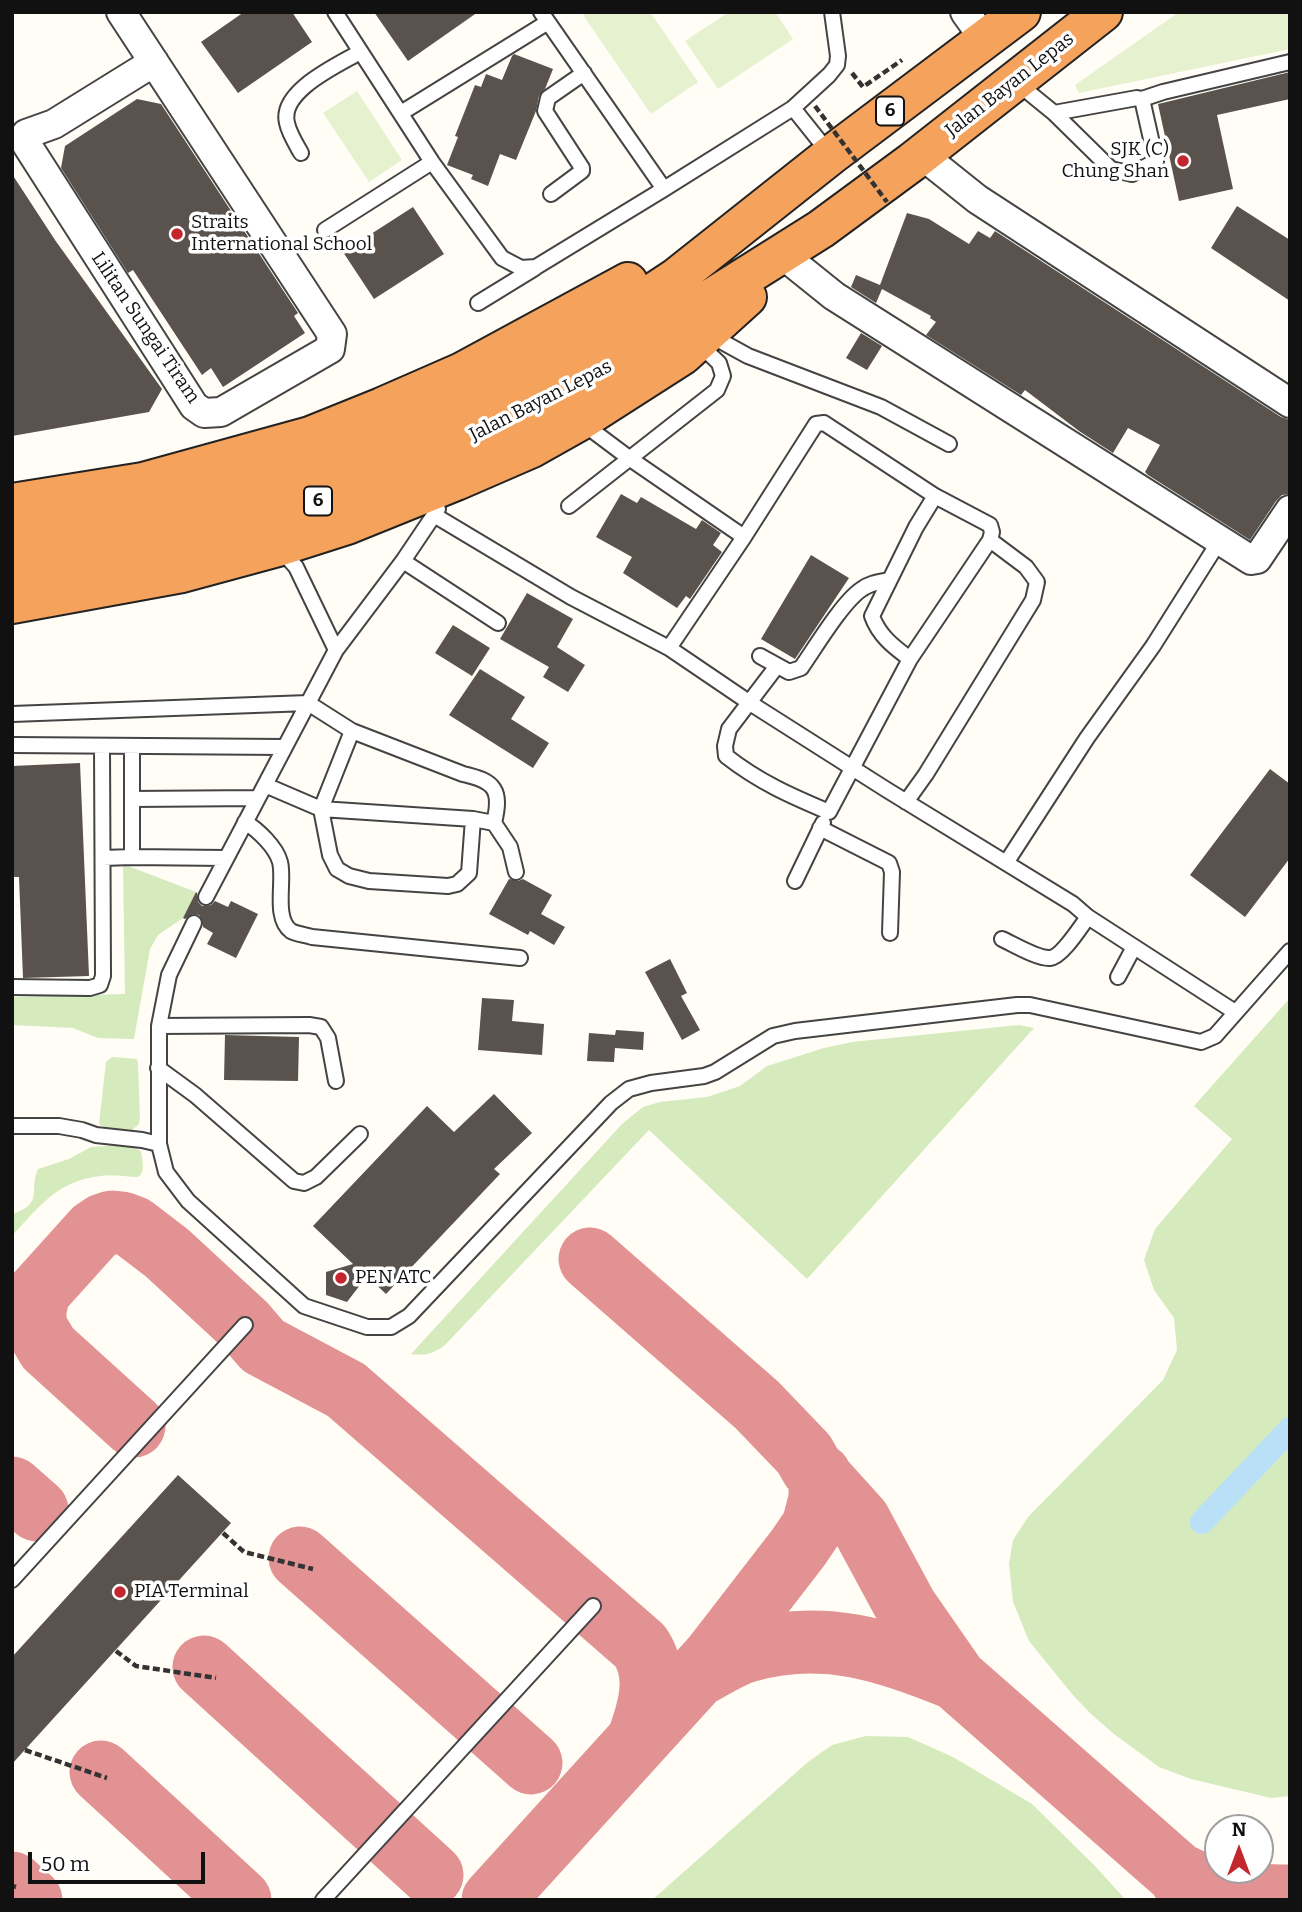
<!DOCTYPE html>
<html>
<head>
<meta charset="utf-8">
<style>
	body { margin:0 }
	#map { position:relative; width:1302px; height:1912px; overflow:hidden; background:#fffdf5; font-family:Bitter,serif }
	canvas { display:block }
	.frame { position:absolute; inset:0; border:14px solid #111; pointer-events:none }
	.north { position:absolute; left:1204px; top:1814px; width:70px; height:70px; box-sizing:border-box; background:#fff; border:2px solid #a0a0a0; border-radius:50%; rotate:0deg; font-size:19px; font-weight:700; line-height:28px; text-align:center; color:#111 }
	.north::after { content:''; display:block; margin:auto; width:24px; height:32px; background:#c4262e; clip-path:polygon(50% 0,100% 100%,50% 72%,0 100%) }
	.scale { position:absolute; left:28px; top:1852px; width:177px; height:32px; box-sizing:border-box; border:4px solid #111; border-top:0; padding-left:9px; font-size:21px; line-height:24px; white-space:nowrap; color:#111; -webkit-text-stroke:5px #fff; paint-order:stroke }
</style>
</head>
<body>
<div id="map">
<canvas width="1302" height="1912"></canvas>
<div class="frame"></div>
<div class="north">N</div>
<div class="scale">50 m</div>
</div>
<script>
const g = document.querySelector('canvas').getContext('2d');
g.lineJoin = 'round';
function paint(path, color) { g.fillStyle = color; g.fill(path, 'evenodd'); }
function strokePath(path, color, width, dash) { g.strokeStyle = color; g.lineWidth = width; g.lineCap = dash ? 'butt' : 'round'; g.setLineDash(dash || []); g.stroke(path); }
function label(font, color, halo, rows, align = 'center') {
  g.font = font + ' Bitter,serif'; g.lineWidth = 7; g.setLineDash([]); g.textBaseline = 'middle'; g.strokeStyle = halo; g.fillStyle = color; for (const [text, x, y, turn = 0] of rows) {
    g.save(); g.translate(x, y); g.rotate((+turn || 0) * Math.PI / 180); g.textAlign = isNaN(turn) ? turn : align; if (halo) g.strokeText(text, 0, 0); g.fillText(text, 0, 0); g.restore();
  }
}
paint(new Path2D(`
	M 123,864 L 196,892 L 183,918 L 158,935 L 150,949 L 134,1039 L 98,1038 L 73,1028 L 12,1025 L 12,997 L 125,994 Z
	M 1290,998 L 1290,1796 L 1271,1798 L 1191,1779 L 1159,1767 L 1114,1734 L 1091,1714 L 1072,1694 L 1029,1641 L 1013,1602 L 1009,1564 L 1013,1540 L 1028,1517 L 1163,1380 L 1177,1350 L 1174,1318 L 1154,1290 L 1144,1260 L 1155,1229 L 1232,1139 L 1194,1106 Z
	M 1019,1025 L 1034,1028 L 807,1279 L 649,1130 L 445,1345 C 433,1354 425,1356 411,1354 L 622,1124 L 643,1107 L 660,1102 L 707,1097 L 740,1086 L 767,1066 L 824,1048 L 852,1042 Z
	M 112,1057 L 137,1059 L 138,1063 L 140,1118 L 139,1124 L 132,1130 C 122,1129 108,1131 99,1124 L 106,1062 Z
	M 122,1145 L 132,1146 L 141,1151 C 142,1160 146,1172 138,1177 C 126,1177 112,1174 100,1176 C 57,1181 39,1207 12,1236 L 12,1214 C 45,1203 28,1191 38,1169 L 69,1159 L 91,1147 Z
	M 866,1736 L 908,1737 L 953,1757 L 1032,1804 L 1094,1865 L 1126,1900 L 652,1900 L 808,1762 L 832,1745 Z`), '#d5ebbd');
paint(new Path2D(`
	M 587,12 L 650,12 L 698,82 L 651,114 L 583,15 Z
	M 729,12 L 775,12 L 793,39 L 718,89 L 685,41 Z
	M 1179,12 L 1290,12 L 1290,49 L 1079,93 L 1075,85 Z
	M 357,91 L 402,160 L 369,182 L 323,113 Z`), '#e6f2cf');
strokePath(new Path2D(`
	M 1202,1522 L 1290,1429`), '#b9e0f7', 24);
strokePath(new Path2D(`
	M 590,1259 L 757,1405 L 804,1454 L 812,1468 L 859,1520 L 906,1607 L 956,1679 L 1178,1874
	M 39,1292 L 94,1231 L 103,1225 L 112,1222 L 122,1223 L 133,1227 L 167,1253 L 245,1325 L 263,1346 L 346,1390 L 640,1646 C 660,1675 649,1710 638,1740
	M 12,1321 L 39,1292 L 35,1310 L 35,1326 L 48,1348 L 134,1426
	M 12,1488 L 37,1510
	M 300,1558 L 531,1763
	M 204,1667 L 432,1875
	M 699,1675 C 714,1667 730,1656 747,1651 C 823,1629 886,1650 956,1679
	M 101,1772 L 240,1900
	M 12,1883 L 31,1900
	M 493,1900 L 713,1658 L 798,1548 L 813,1526 L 820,1499 L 820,1475
	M 1194,1900 L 1178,1874 C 1220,1895 1244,1896 1290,1896`), '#e29292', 63);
paint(new Path2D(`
	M 244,12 L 292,12 L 312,42 L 238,93 L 201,42 Z
	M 374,12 L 478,12 L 408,61 Z
	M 514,54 L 553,69 L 545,89 L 539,96 L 536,111 L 516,160 L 500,154 L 488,186 L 471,179 L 473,175 L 447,165 L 458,137 L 455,136 L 475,85 L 481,87 L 486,74 L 502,80 L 512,56 Z
	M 1290,72 L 1290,99 L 1217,115 L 1233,189 L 1179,201 L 1158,104 Z
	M 137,99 L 161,104 L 298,313 L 294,316 L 305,333 L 223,387 L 211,368 L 202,375 L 133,270 L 128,273 L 61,168 L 65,146 Z
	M 12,174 L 55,240 L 162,389 L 149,412 L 12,436 Z
	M 1237,206 L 1290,240 L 1290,301 L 1211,248 Z
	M 413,207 L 444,254 L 374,299 L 343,252 Z
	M 907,213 L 929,219 L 969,244 L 978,231 L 990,238 L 995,231 L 1281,417 L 1290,420 L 1290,494 L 1282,495 L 1276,501 L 1250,540 L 1148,475 L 1145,472 L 1160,445 L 1128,428 L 1113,453 L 1079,431 L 1025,390 L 1021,395 L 926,335 L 936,322 L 930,318 L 931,316 L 882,289 L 876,303 L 851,287 L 856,275 L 880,285 Z
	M 861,333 L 882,346 L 867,370 L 846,358 Z
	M 621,494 L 637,503 L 641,497 L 696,529 L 702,520 L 721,533 L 713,545 L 722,552 L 690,599 L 686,596 L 677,608 L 623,573 L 632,557 L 596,537 Z
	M 811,555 L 849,578 L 795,659 L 761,639 Z
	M 527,593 L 573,619 L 557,647 L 585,665 L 568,692 L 543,677 L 549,667 L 500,639 Z
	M 453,625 L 490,648 L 472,676 L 435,653 Z
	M 480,669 L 525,697 L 511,719 L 549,743 L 533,768 L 449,715 Z
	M 80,763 L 89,976 L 23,978 L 19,877 L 12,877 L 12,766 Z
	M 1270,769 L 1290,784 L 1290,858 L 1245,917 L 1190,875 Z
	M 509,879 L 518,881 L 523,879 L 552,895 L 541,914 L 565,927 L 554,945 L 530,931 L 528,935 L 489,914 Z
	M 196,892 L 197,893 L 198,902 L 202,906 L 211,905 L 215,901 L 228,907 L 231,901 L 258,914 L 236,958 L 207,944 L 213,933 L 203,927 L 203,922 L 199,915 L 193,914 L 185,919 L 183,918 Z
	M 670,959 L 687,993 L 681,996 L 700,1030 L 682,1040 L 645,972 Z
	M 482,998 L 514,1000 L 512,1021 L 544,1024 L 542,1055 L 478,1050 Z
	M 616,1030 L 644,1032 L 643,1050 L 615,1048 L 614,1062 L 587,1061 L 589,1033 L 615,1035 Z
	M 225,1035 L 299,1037 L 298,1081 L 224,1080 Z
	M 494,1094 L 532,1133 L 494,1169 L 500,1174 L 386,1294 L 367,1276 L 347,1302 L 326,1295 L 326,1272 L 353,1264 L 313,1226 L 427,1106 L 454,1132 Z
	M 178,1475 L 231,1523 L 12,1764 L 12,1657 Z`), '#5a524d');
const lane = new Path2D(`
	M 335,12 L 432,162 L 502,258 L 521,268 L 536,267 L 664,189 L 793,108 L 829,75 L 837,65 L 838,56 L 832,12
	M 541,12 L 664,189
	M 1016,82 L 1054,113 L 1111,169 L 1132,174 L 1156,161 L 1142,99 L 1137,98 L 1054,113
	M 1142,99 L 1163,92 L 1290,62
	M 793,108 L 829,153
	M 401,113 L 548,22
	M 301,153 C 296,144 289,133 287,123 C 279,91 338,65 360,52
	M 551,194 L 582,171 L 582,168 L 545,111 L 548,98 L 584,73
	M 325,230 L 432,162
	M 478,303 L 535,268
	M 708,334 L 748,356 L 881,407 L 949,444
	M 581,422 L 629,458 L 744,537
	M 935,496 L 990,525 L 992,532 L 990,540
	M 569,506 L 717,390 L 723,376 L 719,363 L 698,343
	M 434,515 L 571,597 L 669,648 L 750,703 L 887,790 L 1073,904 L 1088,917 L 1235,1012
	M 281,550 L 296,567 L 336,650
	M 403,561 L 498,623
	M 669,648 L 744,537 L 816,424 L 824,423 L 935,496 L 916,527 L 872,616 C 879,636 894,647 910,659
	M 760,656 L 789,672 L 801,668 C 815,648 843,601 862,589 C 870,583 879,582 889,580
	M 777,666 L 729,729 L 725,746 L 726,756 C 759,782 791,796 829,812 L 910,659 L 990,540 L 1026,567 L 1037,582 L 1033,600 L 926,774 L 906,802
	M 12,714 L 308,703 L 352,731 L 463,774 C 495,781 502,790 494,823
	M 352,731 L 321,809 L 330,855 L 337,869 L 349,876 L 369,881 L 448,886 L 457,884 L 469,873 L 473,819
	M 12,745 L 284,747
	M 132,746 L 132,857 L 226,858
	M 265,785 L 321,809 L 473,819 L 494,823 L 510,847 L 516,872
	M 132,799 L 258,798
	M 245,822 C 258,830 276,847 280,862 C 285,880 273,918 291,931 C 296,934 306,935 312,937 L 520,958
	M 820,828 L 889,863 L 892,872 L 890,933
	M 103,858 L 132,857
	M 1006,863 L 1087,738 L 1153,646 L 1220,540
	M 795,881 L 823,823
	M 206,897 L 336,650 L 403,561 L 438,509
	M 194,923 L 169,975 L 159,1026 L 159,1144 L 166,1172 L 188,1201 L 304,1306 L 367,1327 L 391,1327 L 409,1316 L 611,1103 L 629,1089 L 651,1083 L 704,1076 L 715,1072 L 773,1036 L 795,1031 L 1017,1005 L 1030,1005 L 1201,1042 L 1215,1036 L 1290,951
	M 1002,939 C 1013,944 1038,959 1050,958 C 1062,957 1081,926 1088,917
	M 1118,977 L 1134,947
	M 12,987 L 90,988 L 100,985 L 103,976 L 102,746
	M 159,1026 L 309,1025 L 321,1027 L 328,1038 L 336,1081
	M 158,1068 L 195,1095 L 294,1181 L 304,1183 L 316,1177 L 360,1134
	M 12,1126 L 59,1126 L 82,1130 L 96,1135 L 142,1140 L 159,1144
	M 12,1580 L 245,1325
	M 323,1900 L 593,1606`);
const street = new Path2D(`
	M 121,12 L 332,334 L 330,349 L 221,412 L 204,413 L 194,406 L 27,145 L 26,134 L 54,124 L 154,62
	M 965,12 L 985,40
	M 922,155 L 977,199 L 1290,403
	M 788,259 L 834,296 L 1251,560 L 1257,559 L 1290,510`);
const highway = new Path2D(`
	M 12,503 L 143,482 L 310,436 L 382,407 L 462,372 L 628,282
	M 12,535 L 169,506 L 248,486 L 318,463 L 415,424 L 542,366 L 677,277 L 831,155 L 1021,12
	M 12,573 L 178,542 L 260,521 L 332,496 L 429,458 L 603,371 L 686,314 L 821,229 L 912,162 L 1103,12
	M 12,604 L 182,573 L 278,547 L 347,525 L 456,481 L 532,448 L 580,421 L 683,355 L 747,297`);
strokePath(lane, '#444', 18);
strokePath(street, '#444', 32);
strokePath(highway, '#222', 42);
strokePath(new Path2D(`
	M 852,73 L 863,87 L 902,60
	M 223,1533 L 244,1552 L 313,1569
	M 116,1651 L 136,1666 L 216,1678
	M 25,1750 L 107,1778
	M 12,1886 L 16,1887`), '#333', 4.5, [7, 3.5]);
strokePath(lane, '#fff', 14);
strokePath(street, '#fff', 28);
strokePath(highway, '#f5a25d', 38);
strokePath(new Path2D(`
	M 815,106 L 887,202`), '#333', 4.5, [7, 3.5]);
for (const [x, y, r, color] of [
	[1183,161,7,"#c4262e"],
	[177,234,7,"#c4262e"],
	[341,1278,7,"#c4262e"],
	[120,1592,7,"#c4262e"]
]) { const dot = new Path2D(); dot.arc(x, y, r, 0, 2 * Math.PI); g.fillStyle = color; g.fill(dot); strokePath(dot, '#fff', 2.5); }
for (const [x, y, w] of [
	[890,111,28],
	[318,501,28]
]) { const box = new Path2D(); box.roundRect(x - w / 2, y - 14.5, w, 29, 5); g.fillStyle = '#fff'; g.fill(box); strokePath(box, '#111', 2); }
label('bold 18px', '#111', null, [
	["6",890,111],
	["6",318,501]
]);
label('19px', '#111', '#fff', [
	["Jalan Bayan Lepas",1010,85,-38],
	["Lilitan Sungai Tiram",145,328,56],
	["Jalan Bayan Lepas",541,401,-27]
]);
label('19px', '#111', '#fff', [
	["SJK (C)",1169,150,"right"],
	["Chung Shan",1169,172,"right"],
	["Straits",191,223],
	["International School",191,245],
	["PEN ATC",355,1278],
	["PIA Terminal",134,1592]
], 'left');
</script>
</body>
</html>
